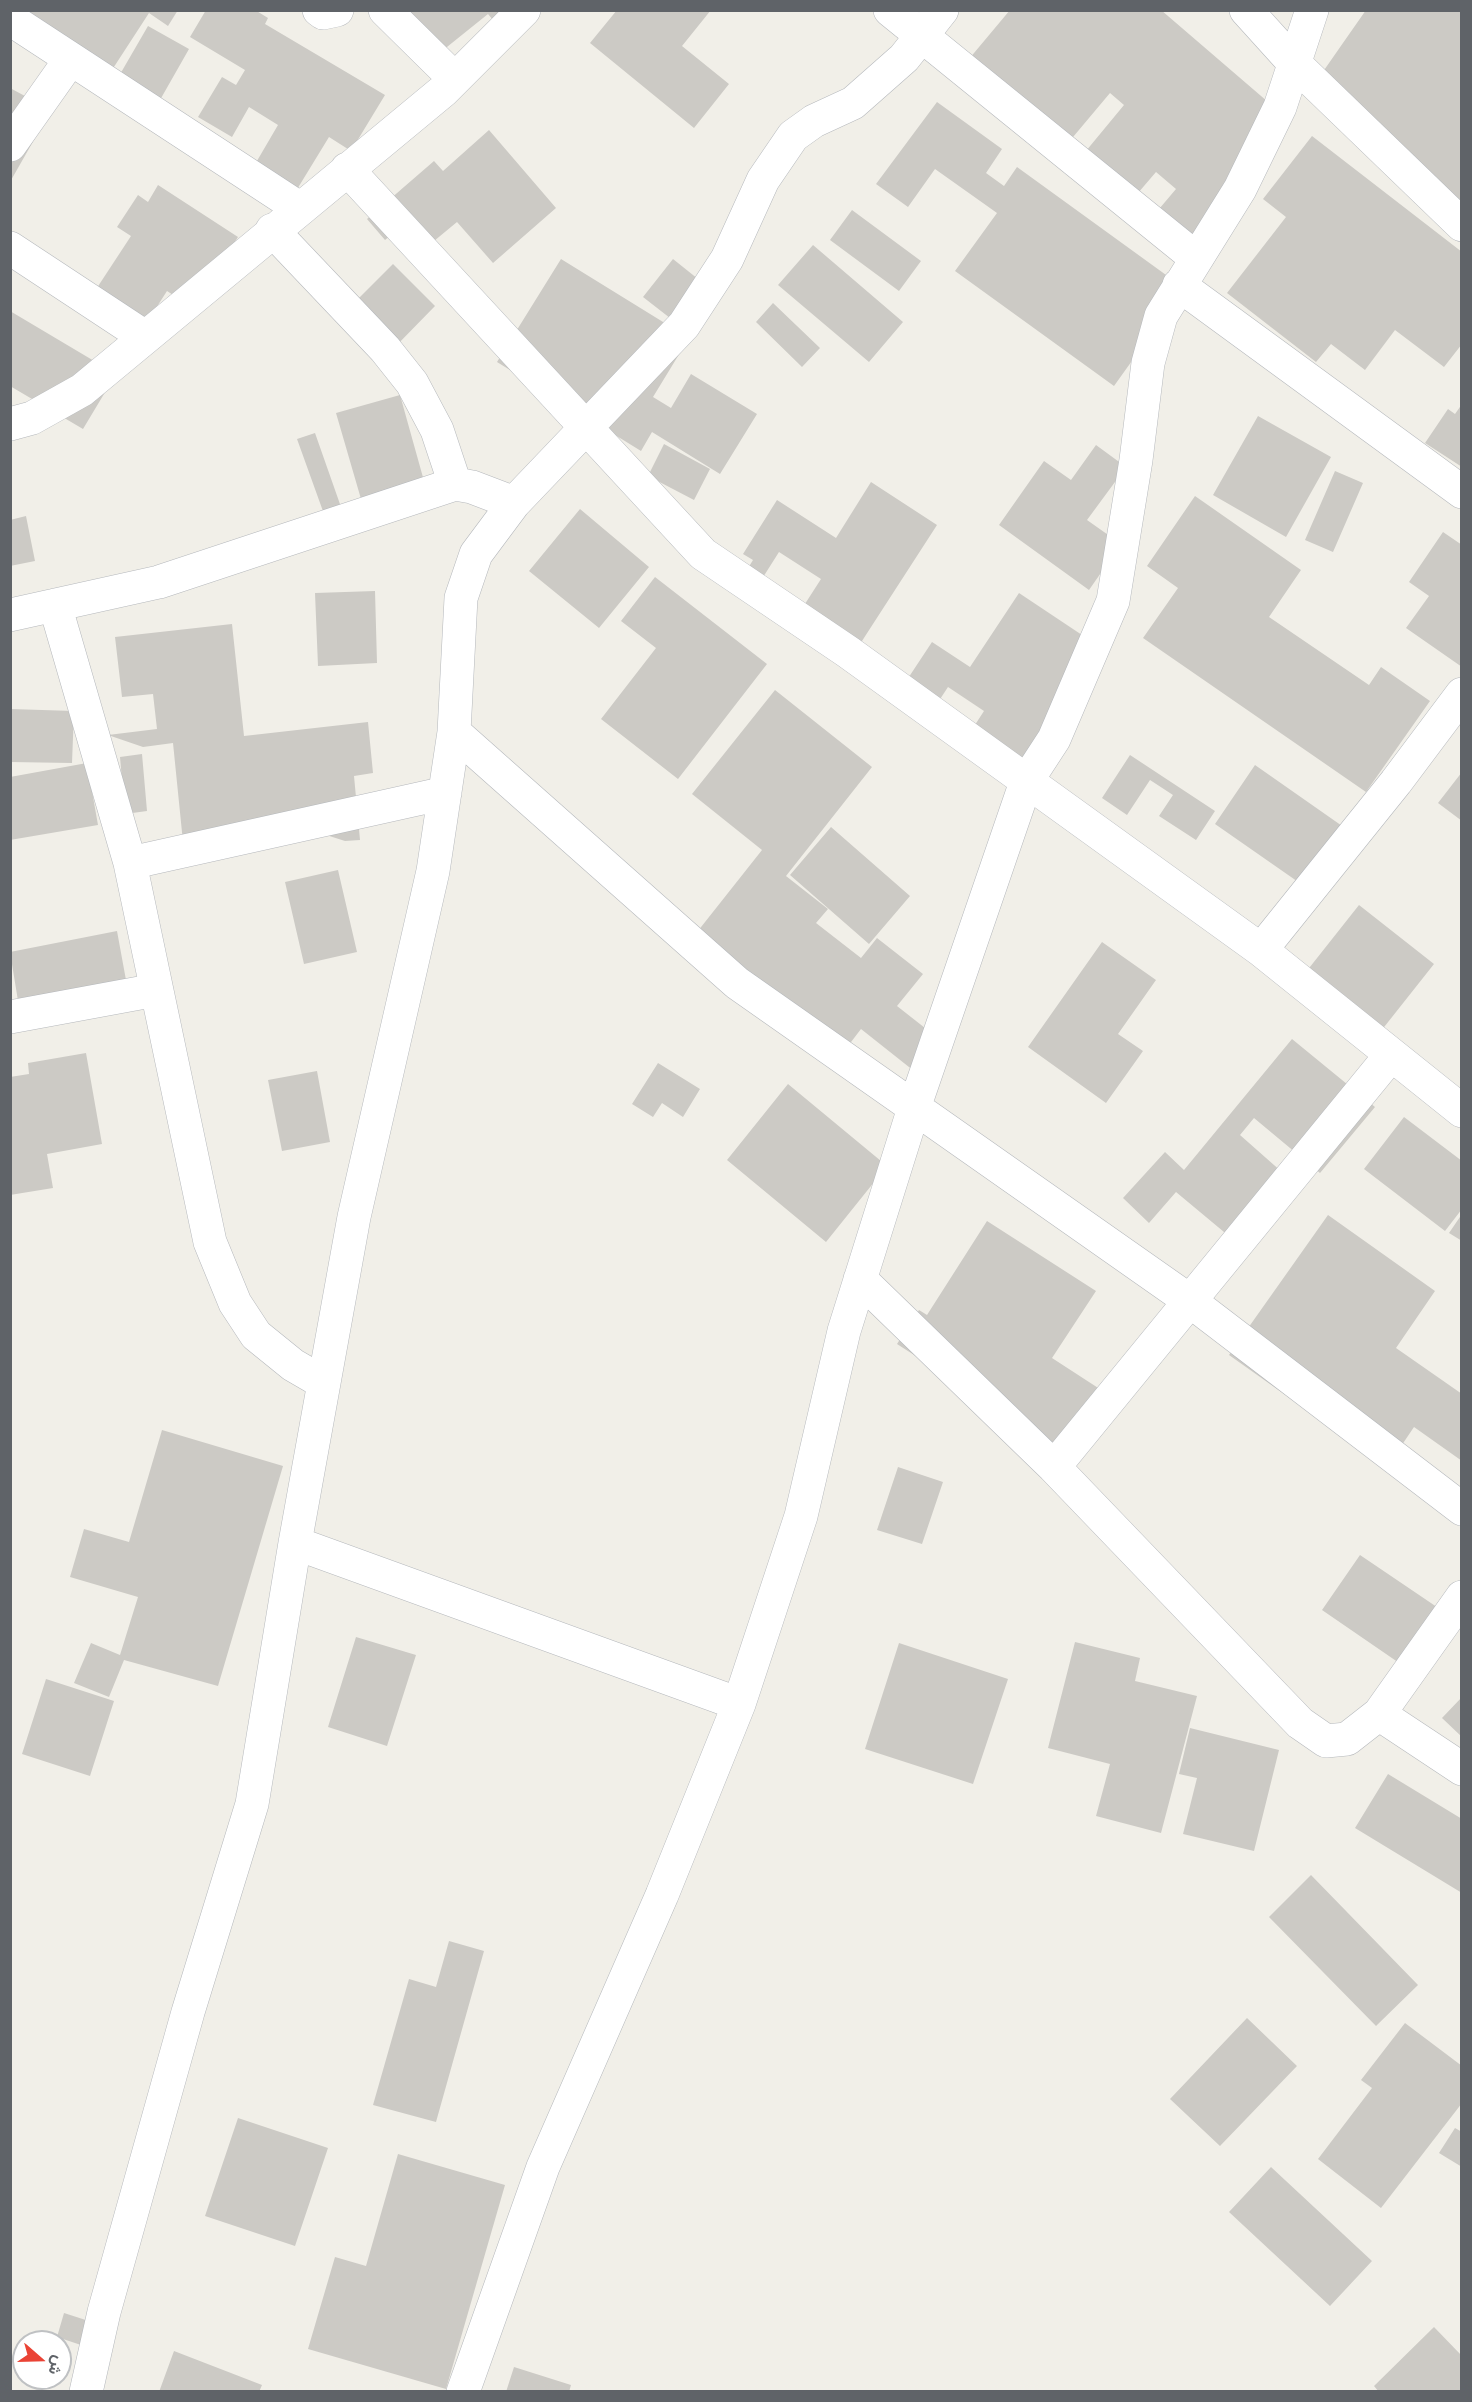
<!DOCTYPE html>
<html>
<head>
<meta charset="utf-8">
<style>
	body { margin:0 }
	#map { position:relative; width:1472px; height:2402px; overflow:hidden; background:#f1efe8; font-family:"PT Sans",Vazirmatn,sans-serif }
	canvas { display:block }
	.frame { position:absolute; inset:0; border:12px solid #5f6368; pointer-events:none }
	.north { position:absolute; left:12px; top:2330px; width:60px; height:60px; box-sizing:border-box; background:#fff; border:2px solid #bfc1c3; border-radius:50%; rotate:110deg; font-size:16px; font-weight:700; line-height:24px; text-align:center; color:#5f6368 }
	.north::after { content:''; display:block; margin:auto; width:21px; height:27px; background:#ea4335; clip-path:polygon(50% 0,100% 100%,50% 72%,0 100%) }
</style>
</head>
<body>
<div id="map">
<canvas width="1472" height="2402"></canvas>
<div class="frame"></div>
<div class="north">ش</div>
</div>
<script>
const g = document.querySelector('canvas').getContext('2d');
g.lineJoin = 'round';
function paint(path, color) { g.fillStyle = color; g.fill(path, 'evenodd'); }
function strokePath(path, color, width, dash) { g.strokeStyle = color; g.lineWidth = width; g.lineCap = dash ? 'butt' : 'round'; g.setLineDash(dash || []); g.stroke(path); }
paint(new Path2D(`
	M 18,10 L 178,10 L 168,26 L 149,13 L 110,73 Z
	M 206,10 L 255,10 L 268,18 L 265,24 L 385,95 L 351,151 L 329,137 L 296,191 L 254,166 L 278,125 L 249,107 L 232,137 L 198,117 L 222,77 L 236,85 L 245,70 L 190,37 Z
	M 401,10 L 529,10 L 503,32 L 488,14 L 437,55 Z
	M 617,10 L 711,10 L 682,46 L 729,84 L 694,128 L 590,43 Z
	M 1010,10 L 1161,10 L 1275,108 L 1194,250 L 1154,215 L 1176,189 L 1156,172 L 1132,200 L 1081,157 L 1124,105 L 1110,93 L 1068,143 L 969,59 Z
	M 1366,10 L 1462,10 L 1462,208 L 1306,96 Z
	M 148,26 L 189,49 L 160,100 L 119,76 Z
	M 10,88 L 51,110 L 10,182 Z
	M 937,102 L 1002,149 L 986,173 L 1004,186 L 1017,167 L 1184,288 L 1114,386 L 955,271 L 997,213 L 935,169 L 908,207 L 876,184 Z
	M 489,130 L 556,208 L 493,263 L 457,222 L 428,246 L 407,222 L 385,240 L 367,219 L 434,161 L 443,171 Z
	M 1312,136 L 1462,252 L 1462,344 L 1444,367 L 1395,330 L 1365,370 L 1331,344 L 1316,362 L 1227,293 L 1286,217 L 1263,199 Z
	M 158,185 L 238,237 L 193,308 L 167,291 L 140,333 L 89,300 L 131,236 L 117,227 L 138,195 L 148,202 Z
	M 852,210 L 921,261 L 899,291 L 830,240 Z
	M 813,245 L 903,322 L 869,362 L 778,285 Z
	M 561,259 L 689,338 L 653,397 L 671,408 L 691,374 L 757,414 L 720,474 L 652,432 L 641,451 L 497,362 Z
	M 673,259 L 708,287 L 679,325 L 643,297 Z
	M 393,264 L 435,306 L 394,348 L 351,306 Z
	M 773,303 L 820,348 L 802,367 L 756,322 Z
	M 10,311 L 116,374 L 83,429 L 10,386 Z
	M 400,395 L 424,481 L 361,499 L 336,413 Z
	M 1462,404 L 1462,467 L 1425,443 L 1448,409 L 1455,414 Z
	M 1258,416 L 1331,457 L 1286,537 L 1213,495 Z
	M 315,433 L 341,507 L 324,514 L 297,439 Z
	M 664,444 L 710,469 L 694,500 L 648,476 Z
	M 1096,445 L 1126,467 L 1087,520 L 1121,544 L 1089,590 L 999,525 L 1044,461 L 1071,480 Z
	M 1335,471 L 1363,483 L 1333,552 L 1305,540 Z
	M 871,482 L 937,525 L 851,658 L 794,621 L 821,579 L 779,552 L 760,582 L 745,573 L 753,560 L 743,554 L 777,500 L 836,538 Z
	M 1195,496 L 1301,570 L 1269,617 L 1369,685 L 1381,667 L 1430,701 L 1366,792 L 1143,638 L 1178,588 L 1147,566 Z
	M 580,509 L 649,567 L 599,628 L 529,571 Z
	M 26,516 L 35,561 L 10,566 L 10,520 Z
	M 1443,532 L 1462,545 L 1462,667 L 1406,628 L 1429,596 L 1409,582 Z
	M 655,577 L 767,664 L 678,779 L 601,719 L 656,648 L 621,621 Z
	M 375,591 L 377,663 L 318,666 L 315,593 Z
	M 1019,593 L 1097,645 L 1032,784 L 971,731 L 984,711 L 948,687 L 927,719 L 895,698 L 932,642 L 970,667 Z
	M 232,624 L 244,736 L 368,722 L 373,773 L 354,776 L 360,840 L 345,841 L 270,817 L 183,842 L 173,743 L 143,747 L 108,735 L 157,729 L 153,694 L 122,697 L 115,637 Z
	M 775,690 L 872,767 L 786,876 L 828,909 L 816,923 L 861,958 L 877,938 L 923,974 L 897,1006 L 939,1039 L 914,1071 L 861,1029 L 838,1059 L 690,941 L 762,850 L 692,794 Z
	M 10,709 L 74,711 L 72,763 L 10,762 Z
	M 142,754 L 147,811 L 125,814 L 120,757 Z
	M 1130,755 L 1215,811 L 1196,840 L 1159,816 L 1173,795 L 1150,780 L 1127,815 L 1102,798 Z
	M 87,763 L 98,825 L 10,840 L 10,777 Z
	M 1255,765 L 1355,835 L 1314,893 L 1215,824 Z
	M 1462,772 L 1462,821 L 1438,803 Z
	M 831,827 L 910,896 L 869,944 L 790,875 Z
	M 338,870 L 357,952 L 304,964 L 285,882 Z
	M 1359,905 L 1434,964 L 1377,1036 L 1302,977 Z
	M 117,931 L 128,991 L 20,1013 L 10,952 Z
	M 1102,942 L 1156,980 L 1118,1034 L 1143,1051 L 1106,1103 L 1028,1047 Z
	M 1292,1039 L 1375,1107 L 1320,1173 L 1254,1118 L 1240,1135 L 1300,1188 L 1248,1252 L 1176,1192 L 1149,1223 L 1123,1198 L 1165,1152 L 1184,1170 Z
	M 86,1053 L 102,1144 L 47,1154 L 53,1188 L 10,1195 L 10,1077 L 29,1074 L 28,1063 Z
	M 658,1063 L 700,1089 L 683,1117 L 662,1103 L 653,1117 L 632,1104 Z
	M 317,1071 L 330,1142 L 282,1151 L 268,1080 Z
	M 788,1084 L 887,1166 L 826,1242 L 727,1160 Z
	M 1404,1117 L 1462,1161 L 1462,1209 L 1445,1231 L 1364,1169 Z
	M 1462,1214 L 1462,1241 L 1449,1233 Z
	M 1328,1215 L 1435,1291 L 1396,1348 L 1462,1394 L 1462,1461 L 1414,1427 L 1387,1467 L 1229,1355 Z
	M 987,1221 L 1096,1291 L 1052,1358 L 1109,1395 L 1070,1455 L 897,1344 L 919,1310 L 927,1315 Z
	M 162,1430 L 283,1466 L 218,1686 L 124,1660 L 109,1697 L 74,1683 L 91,1643 L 120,1655 L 138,1597 L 70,1577 L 84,1529 L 129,1542 Z
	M 898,1467 L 943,1482 L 922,1544 L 877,1530 Z
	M 1360,1555 L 1459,1622 L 1421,1678 L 1322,1610 Z
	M 356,1637 L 416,1655 L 387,1746 L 328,1727 Z
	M 1075,1642 L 1140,1658 L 1135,1681 L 1197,1696 L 1161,1833 L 1096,1816 L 1110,1764 L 1048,1748 Z
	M 899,1643 L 1008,1679 L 973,1784 L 865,1749 Z
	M 46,1679 L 114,1701 L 90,1776 L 22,1754 Z
	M 1462,1697 L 1462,1737 L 1442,1718 Z
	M 1190,1728 L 1279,1750 L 1254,1851 L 1183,1834 L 1197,1778 L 1179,1774 Z
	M 1388,1774 L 1462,1819 L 1462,1893 L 1355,1828 Z
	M 1311,1875 L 1418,1985 L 1376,2026 L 1269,1917 Z
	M 449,1941 L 484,1951 L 436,2122 L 373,2105 L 409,1979 L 436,1987 Z
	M 1247,2018 L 1297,2066 L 1220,2146 L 1170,2099 Z
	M 1405,2023 L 1462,2066 L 1462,2103 L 1381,2208 L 1318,2159 L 1372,2088 L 1361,2080 Z
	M 238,2118 L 328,2148 L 295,2246 L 205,2216 Z
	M 1455,2128 L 1462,2132 L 1462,2167 L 1439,2153 Z
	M 398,2154 L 505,2185 L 446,2389 L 308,2349 L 335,2257 L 366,2266 Z
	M 1271,2167 L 1372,2261 L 1330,2306 L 1229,2212 Z
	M 64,2313 L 95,2323 L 87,2347 L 57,2337 Z
	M 1434,2327 L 1462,2356 L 1462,2392 L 1379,2392 L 1374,2386 Z
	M 174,2351 L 262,2385 L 259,2392 L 159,2392 Z
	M 514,2367 L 571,2385 L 569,2392 L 506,2392 Z`), '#cccac5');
const minor = new Path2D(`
	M 319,10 L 323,13 L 337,10
	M 385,10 L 455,79
	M 890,10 L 1196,258
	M 1246,10 L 1293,62 L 1462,225
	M 10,19 L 299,208
	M 10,145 L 70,60
	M 347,169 L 703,554 L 848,652 L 1261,950 L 1396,782 L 1462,694
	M 272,230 L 385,349 L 412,383 L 437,430 L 455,484
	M 10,248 L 145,337
	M 1179,285 L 1462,492
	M 10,424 L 32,418 L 82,390 L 443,91 L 524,10
	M 55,605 L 130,863 L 210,1242 L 235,1303 L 256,1335 L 293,1365 L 324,1383
	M 10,615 L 159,582 L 455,484 L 472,487 L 514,503
	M 454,732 L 737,983 L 1190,1301 L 1462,1509
	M 130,863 L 445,793
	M 1261,950 L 1462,1111
	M 10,1017 L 156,990
	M 860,1279 L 1054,1467 L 1391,1055
	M 1054,1467 L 1300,1723 L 1326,1741 L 1347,1739 L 1379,1714 L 1462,1597
	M 295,1543 L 739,1704
	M 1379,1714 L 1462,1769
	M 86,2392 L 104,2312 L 188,2012 L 252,1804 L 295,1543 L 354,1217 L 433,871 L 454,732 L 461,598 L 476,554 L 514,503 L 684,325 L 727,259 L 763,180 L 793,136 L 814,121 L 853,103 L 904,58 L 942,10
	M 463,2392 L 543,2167 L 662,1895 L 739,1704 L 801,1516 L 844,1331 L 914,1108 L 1026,782 L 1054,739 L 1113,601 L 1136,460 L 1148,363 L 1161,316 L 1240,189 L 1280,107 L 1312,10`);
strokePath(minor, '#b5b8bc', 34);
strokePath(minor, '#fff', 33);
</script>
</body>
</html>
